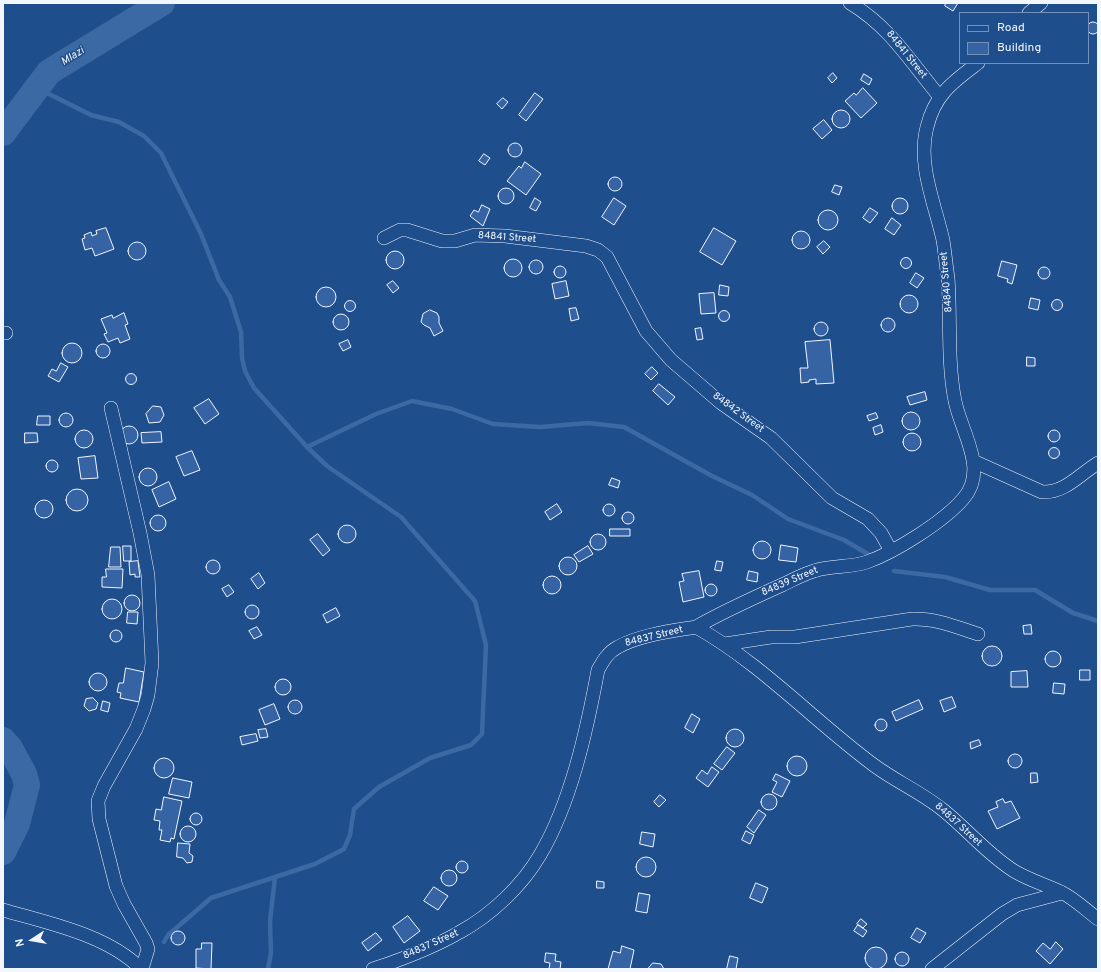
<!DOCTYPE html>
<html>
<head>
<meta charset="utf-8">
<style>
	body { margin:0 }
	#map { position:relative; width:1101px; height:972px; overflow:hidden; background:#1f4e8c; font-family:Overpass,sans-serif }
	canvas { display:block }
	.frame { position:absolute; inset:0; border:4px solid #f2f6ff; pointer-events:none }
	.legend { position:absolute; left:959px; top:12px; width:130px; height:52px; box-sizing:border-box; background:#1f4e8c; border:1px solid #7391ba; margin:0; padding:5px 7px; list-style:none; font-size:12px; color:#f2f6ff }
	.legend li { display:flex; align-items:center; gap:8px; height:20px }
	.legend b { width:20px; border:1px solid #7391ba }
	.north { position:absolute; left:12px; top:920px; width:40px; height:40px; -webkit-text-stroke:3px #1f4e8c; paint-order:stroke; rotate:258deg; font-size:11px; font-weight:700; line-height:16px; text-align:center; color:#f2f6ff }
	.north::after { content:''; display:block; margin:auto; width:14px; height:18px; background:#f2f6ff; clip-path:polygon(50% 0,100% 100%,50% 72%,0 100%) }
</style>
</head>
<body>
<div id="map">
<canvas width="1101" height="972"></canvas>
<div class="frame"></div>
<ul class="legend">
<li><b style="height:5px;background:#1f4e8c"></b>Road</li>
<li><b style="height:11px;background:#3563a3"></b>Building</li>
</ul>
<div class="north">N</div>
</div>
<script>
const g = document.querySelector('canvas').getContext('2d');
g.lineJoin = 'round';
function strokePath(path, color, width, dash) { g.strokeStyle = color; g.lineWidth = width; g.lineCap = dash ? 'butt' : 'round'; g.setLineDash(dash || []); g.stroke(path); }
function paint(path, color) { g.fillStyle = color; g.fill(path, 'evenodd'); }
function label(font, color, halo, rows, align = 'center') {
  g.font = font + ' Overpass,sans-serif'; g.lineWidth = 3; g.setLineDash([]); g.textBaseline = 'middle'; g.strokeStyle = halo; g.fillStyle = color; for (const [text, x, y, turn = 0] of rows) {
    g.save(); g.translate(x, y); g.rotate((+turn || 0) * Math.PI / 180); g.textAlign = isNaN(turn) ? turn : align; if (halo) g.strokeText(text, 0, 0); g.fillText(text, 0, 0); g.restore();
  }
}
strokePath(new Path2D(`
	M 37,88 L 91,115 L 119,122 L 144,136 L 161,153 L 201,234 L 219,280 L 230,297 L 241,332 L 242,358 L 245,371 L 254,388 L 307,447 L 327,466 L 401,517 L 475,601 L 486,645 L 482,734 L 471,745 L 430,758 L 379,787 L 354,809 L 350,835 L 344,849 L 315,864 L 211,898 L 168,935 L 164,942
	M 307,447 L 376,414 L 412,401 L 452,409 L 493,424 L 540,427 L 588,423 L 624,427 L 712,476 L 752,495 L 788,519 L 844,540 L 873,557
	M 894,571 L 945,577 L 990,590 L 1035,590 L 1073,613 L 1098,621
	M 268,969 L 271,953 L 270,921 L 275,877`), '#3b69a3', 4.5);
strokePath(new Path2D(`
	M 3,133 L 49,72 L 162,3
	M 3,740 L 10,748 L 24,774 L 27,785 L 17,824 L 3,852`), '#3b69a3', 26);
const building = new Path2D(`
	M 946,3 L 958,3 L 953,11 L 945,6 Z
	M1087 28a6 6 0 1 1 12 0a6 6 0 1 1-12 0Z
	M 833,73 L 837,78 L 832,83 L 828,78 Z
	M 864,74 L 872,79 L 869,85 L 861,80 Z
	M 863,88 L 877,103 L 861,118 L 845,101 L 854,93 L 856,95 Z
	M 535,93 L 543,99 L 526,121 L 519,115 Z
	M 503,98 L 508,102 L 502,109 L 497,104 Z
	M832 119a9 9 0 1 1 18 0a9 9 0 1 1-18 0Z
	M 824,120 L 832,130 L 822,139 L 813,129 Z
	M508 150a7 7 0 1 1 14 0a7 7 0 1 1-14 0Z
	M 484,154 L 490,158 L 485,165 L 479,161 Z
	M 525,162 L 541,174 L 526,195 L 507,181 L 519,166 L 521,168 Z
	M608 184a7 7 0 1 1 14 0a7 7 0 1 1-14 0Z
	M 835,185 L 842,187 L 839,195 L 832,192 Z
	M498 196a8 8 0 1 1 16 0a8 8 0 1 1-16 0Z
	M892 206a8 8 0 1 1 16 0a8 8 0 1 1-16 0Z
	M 535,198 L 541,202 L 536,211 L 530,208 Z
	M 614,198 L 626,206 L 614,225 L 602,217 Z
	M 482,205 L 490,209 L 483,226 L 470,216 L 474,210 L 478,212 Z
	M 870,208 L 878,213 L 870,223 L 863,218 Z
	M818 220a10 10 0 1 1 20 0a10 10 0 1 1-20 0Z
	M 892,218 L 901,225 L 894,235 L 885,229 Z
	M 106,228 L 114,249 L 95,256 L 92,248 L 85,250 L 82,239 L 85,238 L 84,235 L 91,232 L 92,236 L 97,234 L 96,231 Z
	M 714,228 L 736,241 L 722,265 L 700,252 Z
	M792 240a9 9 0 1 1 18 0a9 9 0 1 1-18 0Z
	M 824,241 L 830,247 L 823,254 L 817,247 Z
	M128 251a9 9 0 1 1 18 0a9 9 0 1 1-18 0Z
	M386 260a9 9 0 1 1 18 0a9 9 0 1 1-18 0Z
	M900.5 263a5.5 5.5 0 1 1 11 0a5.5 5.5 0 1 1-11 0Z
	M504 268a9 9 0 1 1 18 0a9 9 0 1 1-18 0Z
	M529 267a7 7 0 1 1 14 0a7 7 0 1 1-14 0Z
	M 1002,261 L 1017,265 L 1012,284 L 1007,282 L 1008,279 L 998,276 Z
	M554 272a6 6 0 1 1 12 0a6 6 0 1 1-12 0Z
	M1038 273a6 6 0 1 1 12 0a6 6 0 1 1-12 0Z
	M 916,273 L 924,278 L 917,288 L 910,283 Z
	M 393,281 L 399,288 L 393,293 L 387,285 Z
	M 566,281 L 569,296 L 555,299 L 552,284 Z
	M 720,285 L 729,287 L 728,296 L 719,295 Z
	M316 297a10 10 0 1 1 20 0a10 10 0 1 1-20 0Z
	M 714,293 L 716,313 L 701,314 L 699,294 Z
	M900 304a9 9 0 1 1 18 0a9 9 0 1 1-18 0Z
	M 1031,298 L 1040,300 L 1038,310 L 1029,308 Z
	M1051.5 305a5.5 5.5 0 1 1 11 0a5.5 5.5 0 1 1-11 0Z
	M344.5 306a5.5 5.5 0 1 1 11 0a5.5 5.5 0 1 1-11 0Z
	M 576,308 L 579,319 L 571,321 L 569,309 Z
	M 430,310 L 437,313 L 439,317 L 439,323 L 443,331 L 434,336 L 430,328 L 424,325 L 421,322 L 423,314 Z
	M718.5 316a5.5 5.5 0 1 1 11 0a5.5 5.5 0 1 1-11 0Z
	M 124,313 L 128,324 L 125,325 L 130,339 L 120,343 L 118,338 L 108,342 L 104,334 L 107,333 L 101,319 L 112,315 L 113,318 Z
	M333 322a8 8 0 1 1 16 0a8 8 0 1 1-16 0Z
	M881 325a7 7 0 1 1 14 0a7 7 0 1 1-14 0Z
	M814 329a7 7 0 1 1 14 0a7 7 0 1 1-14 0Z
	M 701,328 L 703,339 L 697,340 L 695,329 Z
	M 348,340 L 351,347 L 343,351 L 339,344 Z
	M 830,340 L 834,383 L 816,384 L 816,379 L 809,380 L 809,382 L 801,383 L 800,368 L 808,368 L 805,342 Z
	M62 353a10 10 0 1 1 20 0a10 10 0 1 1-20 0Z
	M96 351a7 7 0 1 1 14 0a7 7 0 1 1-14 0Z
	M 1027,357 L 1035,358 L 1035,366 L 1027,366 Z
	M 61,363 L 68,367 L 59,382 L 48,376 L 52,369 L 56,371 Z
	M 652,367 L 658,373 L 651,380 L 645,374 Z
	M125.5 379a5.5 5.5 0 1 1 11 0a5.5 5.5 0 1 1-11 0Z
	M 659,384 L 675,397 L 668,405 L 653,391 Z
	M 925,392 L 927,400 L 910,405 L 907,397 Z
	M 209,399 L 219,414 L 205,424 L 194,408 Z
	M 153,406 L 161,407 L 164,415 L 160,422 L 149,423 L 146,414 Z
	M902 421a9 9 0 1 1 18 0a9 9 0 1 1-18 0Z
	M59 420a7 7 0 1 1 14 0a7 7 0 1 1-14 0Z
	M 876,413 L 878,418 L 869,421 L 867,416 Z
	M 38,416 L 50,416 L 50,425 L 37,425 Z
	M 881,425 L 883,432 L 875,435 L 873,428 Z
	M120 435a9 9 0 1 1 18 0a9 9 0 1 1-18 0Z
	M75 439a9 9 0 1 1 18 0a9 9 0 1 1-18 0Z
	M1048 436a6 6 0 1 1 12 0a6 6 0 1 1-12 0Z
	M 161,432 L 162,442 L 142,443 L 141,433 Z
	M903 442a9 9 0 1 1 18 0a9 9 0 1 1-18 0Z
	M 25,433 L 37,433 L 38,442 L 25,443 Z
	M1048.5 453a5.5 5.5 0 1 1 11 0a5.5 5.5 0 1 1-11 0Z
	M 192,451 L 200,470 L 184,476 L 176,457 Z
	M 95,456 L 98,478 L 81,479 L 78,458 Z
	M46 466a6 6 0 1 1 12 0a6 6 0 1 1-12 0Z
	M139 477a9 9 0 1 1 18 0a9 9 0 1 1-18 0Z
	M 612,478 L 620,481 L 618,488 L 609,485 Z
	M 169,482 L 176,499 L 159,507 L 152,490 Z
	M66 500a11 11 0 1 1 22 0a11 11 0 1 1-22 0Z
	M35 509a9 9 0 1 1 18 0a9 9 0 1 1-18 0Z
	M603 510a6 6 0 1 1 12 0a6 6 0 1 1-12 0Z
	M 557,504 L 562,512 L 550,520 L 545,512 Z
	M622 518a6 6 0 1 1 12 0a6 6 0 1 1-12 0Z
	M150 523a8 8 0 1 1 16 0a8 8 0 1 1-16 0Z
	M338 534a9 9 0 1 1 18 0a9 9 0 1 1-18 0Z
	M 610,529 L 630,529 L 630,536 L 610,536 Z
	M590 542a8 8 0 1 1 16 0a8 8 0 1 1-16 0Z
	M 318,534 L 330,550 L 323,556 L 310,540 Z
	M753 550a9 9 0 1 1 18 0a9 9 0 1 1-18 0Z
	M 781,545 L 798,548 L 796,562 L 779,560 Z
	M 123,546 L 131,546 L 131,561 L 124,561 Z
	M 588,546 L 593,554 L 579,562 L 574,555 Z
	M 111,547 L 120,547 L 121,567 L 109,567 Z
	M559 566a9 9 0 1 1 18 0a9 9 0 1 1-18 0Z
	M206 567a7 7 0 1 1 14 0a7 7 0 1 1-14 0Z
	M 138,561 L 140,577 L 135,577 L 135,574 L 130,575 L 129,562 Z
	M 717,561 L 723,562 L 721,571 L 715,570 Z
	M 106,569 L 123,569 L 122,588 L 102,587 L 102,577 L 106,577 Z
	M 699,571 L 704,597 L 683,602 L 679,582 L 684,581 L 682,574 Z
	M 749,571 L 758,573 L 757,582 L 747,580 Z
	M 259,573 L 265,583 L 258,589 L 251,579 Z
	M543 585a9 9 0 1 1 18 0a9 9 0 1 1-18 0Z
	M705 590a6 6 0 1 1 12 0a6 6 0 1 1-12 0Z
	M 229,585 L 234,592 L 227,597 L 222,589 Z
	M124 603a8 8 0 1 1 16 0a8 8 0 1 1-16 0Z
	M102 609a10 10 0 1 1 20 0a10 10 0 1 1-20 0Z
	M245 612a7 7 0 1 1 14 0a7 7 0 1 1-14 0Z
	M 336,608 L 340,616 L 327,623 L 323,615 Z
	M 128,612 L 138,612 L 137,624 L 127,623 Z
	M 1031,625 L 1032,634 L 1024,634 L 1023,626 Z
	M 257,627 L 262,635 L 254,639 L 249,631 Z
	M110 636a6 6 0 1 1 12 0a6 6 0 1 1-12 0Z
	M982 656a10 10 0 1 1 20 0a10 10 0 1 1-20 0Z
	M1045 659a8 8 0 1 1 16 0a8 8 0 1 1-16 0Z
	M 126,668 L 144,672 L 139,702 L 120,698 L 121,693 L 117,692 L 119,683 L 123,683 Z
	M 1080,670 L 1090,670 L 1090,680 L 1080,680 Z
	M 1027,671 L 1028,687 L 1011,687 L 1011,672 Z
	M89 682a9 9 0 1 1 18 0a9 9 0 1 1-18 0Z
	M275 687a8 8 0 1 1 16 0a8 8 0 1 1-16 0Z
	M 1054,683 L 1065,684 L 1064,694 L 1053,693 Z
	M 952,697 L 956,707 L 944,712 L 940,701 Z
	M 93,698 L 98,703 L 96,709 L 89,711 L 84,706 L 86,699 Z
	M 919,700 L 923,709 L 896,721 L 892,712 Z
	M288 707a7 7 0 1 1 14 0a7 7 0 1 1-14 0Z
	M 103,701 L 110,703 L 108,712 L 101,710 Z
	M 274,704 L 280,719 L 265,725 L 259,710 Z
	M 692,714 L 700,719 L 693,733 L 685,728 Z
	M875 725a6 6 0 1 1 12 0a6 6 0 1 1-12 0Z
	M726 738a9 9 0 1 1 18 0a9 9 0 1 1-18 0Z
	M 266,729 L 268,737 L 260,738 L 258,730 Z
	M 256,734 L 258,741 L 242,745 L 240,737 Z
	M 979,740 L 981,745 L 971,749 L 970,743 Z
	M 727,747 L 735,753 L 722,770 L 714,764 Z
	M1008 761a7 7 0 1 1 14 0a7 7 0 1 1-14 0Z
	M787 766a10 10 0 1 1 20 0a10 10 0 1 1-20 0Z
	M154 768a10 10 0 1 1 20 0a10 10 0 1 1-20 0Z
	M 712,767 L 719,772 L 708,787 L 696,778 L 702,770 L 707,774 Z
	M 1031,773 L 1037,773 L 1038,782 L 1031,783 Z
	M 776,774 L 790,781 L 782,797 L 772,792 L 777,782 L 773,780 Z
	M 173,778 L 192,782 L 189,798 L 169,794 Z
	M761 802a8 8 0 1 1 16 0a8 8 0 1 1-16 0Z
	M 660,795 L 666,800 L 659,807 L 654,802 Z
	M 164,797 L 182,801 L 174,839 L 171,838 L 170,842 L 160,840 L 162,830 L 159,830 L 160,821 L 154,820 L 156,809 L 161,810 Z
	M 1003,799 L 1005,803 L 1011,801 L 1020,818 L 997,829 L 988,811 L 998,807 L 996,802 Z
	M 759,810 L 766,815 L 754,833 L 747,827 Z
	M190 819a6 6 0 1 1 12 0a6 6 0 1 1-12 0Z
	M180 834a8 8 0 1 1 16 0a8 8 0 1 1-16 0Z
	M 746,831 L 754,835 L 750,844 L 742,840 Z
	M 642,832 L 655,834 L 653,847 L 640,844 Z
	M 178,843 L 190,844 L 189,853 L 193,856 L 192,862 L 187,863 L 183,858 L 177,857 Z
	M636 867a10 10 0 1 1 20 0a10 10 0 1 1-20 0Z
	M456 867a6 6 0 1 1 12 0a6 6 0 1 1-12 0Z
	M441 878a8 8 0 1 1 16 0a8 8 0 1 1-16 0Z
	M 597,881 L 604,882 L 604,888 L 597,888 Z
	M 756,883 L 768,888 L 762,903 L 750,898 Z
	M 434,887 L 448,896 L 438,910 L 424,901 Z
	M 639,893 L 650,895 L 647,913 L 636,911 Z
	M 408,916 L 420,931 L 404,943 L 393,927 Z
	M 861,919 L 867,924 L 863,928 L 857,924 Z
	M 858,925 L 867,931 L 863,937 L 854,931 Z
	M 917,928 L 926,933 L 920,943 L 911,938 Z
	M171 938a7 7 0 1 1 14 0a7 7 0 1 1-14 0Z
	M 376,933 L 382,940 L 368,951 L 362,943 Z
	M 1056,942 L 1063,949 L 1050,964 L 1036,951 L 1043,943 L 1050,949 Z
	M 202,943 L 212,943 L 211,969 L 196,968 L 196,949 L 201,949 Z
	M 622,946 L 634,950 L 630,969 L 608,969 L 613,951 L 620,953 Z
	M865 958a11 11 0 1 1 22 0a11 11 0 1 1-22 0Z
	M895 959a7 7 0 1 1 14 0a7 7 0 1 1-14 0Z
	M 546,953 L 556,954 L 555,961 L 561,962 L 560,969 L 549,969 L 550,963 L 545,962 Z
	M 730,956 L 738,958 L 736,969 L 727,969 Z
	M 653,963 L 661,964 L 664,969 L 648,969 Z`);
paint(building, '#3563a3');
strokePath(building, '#f2f6ff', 1);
const street = new Path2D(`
	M 850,3 C 890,27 910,61 939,96
	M 1029,13 L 1041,3
	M 384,238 L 400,230 L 407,230 L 442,241 L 455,241 L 475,235 L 505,236 L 586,246 L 598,250 L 607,257 L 646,331 L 671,360 L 721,403 L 771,438 L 832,498 L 868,519 L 881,533 L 891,551
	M 3,333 L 6,333
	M 111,408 L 140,533 L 148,575 L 152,663 L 148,695 L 144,709 L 136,729 L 104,786 L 98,801 L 99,819 L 116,886 L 124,904 L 146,943 L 148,949 L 142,969
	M 973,461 L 1042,492 C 1065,493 1080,474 1098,463
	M 696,627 C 724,611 753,598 782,585 C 793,580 803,574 814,571 C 831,565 850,568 867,562 C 895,552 943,522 963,499 C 989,470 961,432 955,401 C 947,361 951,319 948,278 C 946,265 945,252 943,240 C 935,204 917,164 927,127 C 935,94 953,82 978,63
	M 725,644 L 771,637 L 795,637 L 912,619 C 935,618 956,627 978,634
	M 3,910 C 48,923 108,935 141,969
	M 373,969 C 400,960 436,946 460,932 C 491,915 522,886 540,855 C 571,803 587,729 598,670 C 603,661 608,652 618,647 C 639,635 672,631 696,627 C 762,664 814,721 875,766 C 897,782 922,793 943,810 C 968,830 987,854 1014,871 C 1029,880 1046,885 1061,892 C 1075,899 1086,910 1098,919
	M 932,969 L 1002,914 L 1017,905 L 1062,893`);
strokePath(street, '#f2f6ff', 14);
strokePath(street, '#1f4e8c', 13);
label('10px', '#f2f6ff', '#1f4e8c', [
	["84841 Street",906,55,51],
	["84841 Street",507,238,4],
	["84840 Street",947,282,-95],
	["84842 Street",738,413,36],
	["84839 Street",790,582,-23],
	["84837 Street",654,637,-14],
	["84837 Street",958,825,42],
	["84837 Street",431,945,-24]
]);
label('italic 11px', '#f2f6ff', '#1f4e8c', [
	["Mlazi",73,57,-32]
]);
</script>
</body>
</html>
